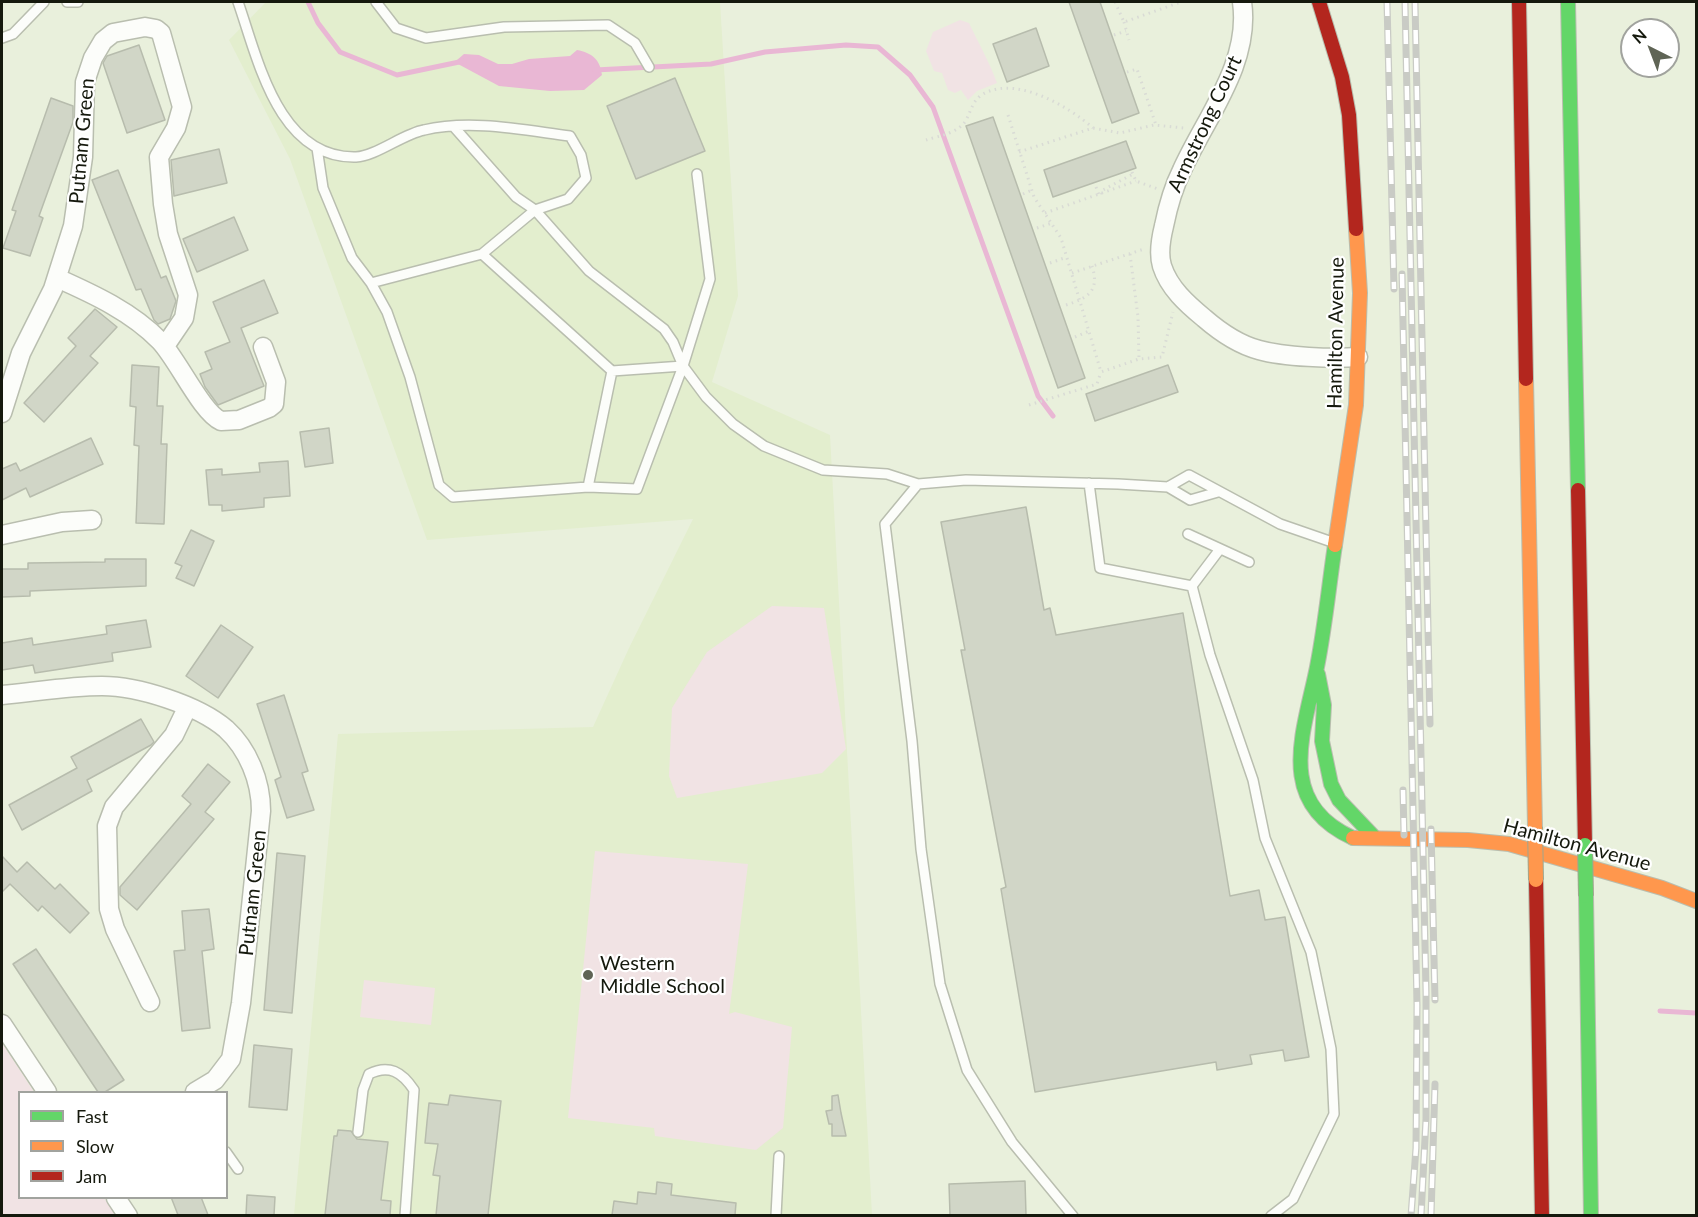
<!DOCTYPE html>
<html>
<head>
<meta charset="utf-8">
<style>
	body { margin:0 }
	#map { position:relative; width:1698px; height:1217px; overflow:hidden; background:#e9f0dc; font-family:Lato,sans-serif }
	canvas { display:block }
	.frame { position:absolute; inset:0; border:3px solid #15190d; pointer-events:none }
	.legend { position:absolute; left:18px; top:1091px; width:210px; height:108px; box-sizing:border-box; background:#fff; border:2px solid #a1a39e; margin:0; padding:8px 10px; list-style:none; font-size:18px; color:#15190d }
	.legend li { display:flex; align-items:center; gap:12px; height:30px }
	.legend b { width:30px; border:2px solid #a1a39e }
	.north { position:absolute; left:1620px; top:18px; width:60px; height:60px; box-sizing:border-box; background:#fff; border:2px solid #a1a39e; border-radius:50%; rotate:318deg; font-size:16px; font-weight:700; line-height:24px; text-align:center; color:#15190d }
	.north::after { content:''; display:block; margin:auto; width:21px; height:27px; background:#5f6455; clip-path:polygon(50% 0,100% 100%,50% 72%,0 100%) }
</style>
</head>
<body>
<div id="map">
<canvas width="1698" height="1217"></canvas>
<div class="frame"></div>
<ul class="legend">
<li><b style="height:8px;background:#63d668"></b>Fast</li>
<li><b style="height:8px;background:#ff974d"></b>Slow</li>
<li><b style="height:8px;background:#b3261e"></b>Jam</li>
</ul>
<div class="north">N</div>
</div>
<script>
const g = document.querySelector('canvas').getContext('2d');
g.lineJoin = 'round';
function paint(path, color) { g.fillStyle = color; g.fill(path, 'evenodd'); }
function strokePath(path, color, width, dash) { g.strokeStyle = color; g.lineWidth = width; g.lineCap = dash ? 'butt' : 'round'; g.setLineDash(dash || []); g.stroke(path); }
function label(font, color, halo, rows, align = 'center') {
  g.font = font + ' Lato,sans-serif'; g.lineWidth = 4.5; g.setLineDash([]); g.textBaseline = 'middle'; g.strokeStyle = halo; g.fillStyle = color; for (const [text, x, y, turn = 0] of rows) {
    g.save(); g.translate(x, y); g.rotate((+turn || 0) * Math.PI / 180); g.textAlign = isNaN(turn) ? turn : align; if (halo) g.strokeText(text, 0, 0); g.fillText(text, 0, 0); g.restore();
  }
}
paint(new Path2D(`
	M 266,2 L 720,2 L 738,296 L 712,382 L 830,435 L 872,1215 L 294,1215 L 338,734 L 593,727 L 629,648 L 693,519 L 427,540 L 290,159 L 229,40 Z`), '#e3eece');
paint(new Path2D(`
	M 960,20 L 969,23 C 979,44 989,61 997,83 L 977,91 L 968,100 L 961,90 L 955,93 L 948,90 L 942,73 L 934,71 L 926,51 L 933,32 Z
	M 772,606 L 824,608 L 846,749 L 822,773 L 677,798 L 669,776 L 672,708 L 707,652 Z
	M 595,851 L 748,864 L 729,1014 L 735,1012 L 792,1027 L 783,1128 L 756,1150 L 655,1136 L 654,1128 L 568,1118 Z
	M 364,980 L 435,988 L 431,1025 L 360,1017 Z
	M 2,1043 L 34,1092 L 20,1092 L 20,1198 L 104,1198 L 116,1215 L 2,1215 Z`), '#f1e3e4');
paint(new Path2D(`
	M 577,50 C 592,53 600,59 602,75 L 584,90 L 550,91 L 499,86 L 458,64 L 457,60 L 464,54 L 479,55 L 498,64 L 512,64 L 529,59 L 570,56 Z`), '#e9b7d4');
strokePath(new Path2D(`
	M 308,2 L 318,23 L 340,52 L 397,75 L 464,61
	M 595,70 L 711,64 L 765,52 L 846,45 L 878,47 L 910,75 L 933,107 L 1038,396 L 1053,416
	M 1660,1011 L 1696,1013`), '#e9b7d4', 5);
const building = new Path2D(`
	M 1069,2 L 1100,2 L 1139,113 L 1112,123 Z
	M 1036,28 L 1049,66 L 1007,82 L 993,44 Z
	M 139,45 L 165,120 L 127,133 L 103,63 L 107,56 Z
	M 675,78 L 705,151 L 636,179 L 607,106 Z
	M 51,98 L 73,106 L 73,122 L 39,216 L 43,218 L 30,256 L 3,248 L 16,211 L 12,210 Z
	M 993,117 L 1085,378 L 1058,388 L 966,126 Z
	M 1126,141 L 1136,168 L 1053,197 L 1044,170 Z
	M 219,149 L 227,183 L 174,196 L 171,160 Z
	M 118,170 L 161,278 L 166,276 L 176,301 L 170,319 L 158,324 L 154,320 L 141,289 L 136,290 L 92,180 Z
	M 234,217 L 248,250 L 197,272 L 183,239 Z
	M 264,280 L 278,313 L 241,328 L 264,386 L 218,405 L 205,387 L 200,374 L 212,369 L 205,352 L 230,342 L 213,302 Z
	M 95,309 L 117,327 L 90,356 L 98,363 L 44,422 L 24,403 L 76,346 L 68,338 Z
	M 132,365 L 159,367 L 157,406 L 163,406 L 161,444 L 167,444 L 164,524 L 136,523 L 139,446 L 134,445 L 136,407 L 130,406 Z
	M 1168,365 L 1178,392 L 1095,421 L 1086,394 Z
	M 329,428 L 333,463 L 305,467 L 300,432 Z
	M 91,438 L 103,464 L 30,497 L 26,488 L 2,500 L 2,469 L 16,463 L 20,471 Z
	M 288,461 L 290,496 L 264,498 L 264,507 L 222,511 L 222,505 L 209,505 L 206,470 L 222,469 L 222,475 L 260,472 L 259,463 Z
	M 1026,507 L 1044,610 L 1050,608 L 1056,635 L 1183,613 L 1230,896 L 1259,890 L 1265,920 L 1285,917 L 1309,1057 L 1285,1061 L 1283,1050 L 1250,1055 L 1252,1064 L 1217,1070 L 1216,1062 L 1035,1092 L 1001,889 L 1006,887 L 961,650 L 965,650 L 941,522 Z
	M 191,530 L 214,541 L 194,586 L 176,578 L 182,566 L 175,563 Z
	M 105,559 L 146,559 L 146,586 L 30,591 L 30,596 L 2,597 L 2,569 L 28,569 L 28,563 L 105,562 Z
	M 146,620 L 151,647 L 112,653 L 113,661 L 35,673 L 33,665 L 2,670 L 2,643 L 32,638 L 33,645 L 107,634 L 106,626 Z
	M 221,625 L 253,647 L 218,698 L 186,676 Z
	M 284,695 L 308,771 L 302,773 L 314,810 L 287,818 L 275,780 L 281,777 L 257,704 Z
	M 141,719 L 154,742 L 151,745 L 87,780 L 92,791 L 22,830 L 9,805 L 77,768 L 71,757 Z
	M 208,764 L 230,782 L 205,812 L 214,819 L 137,910 L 120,895 L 120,887 L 191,804 L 182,796 Z
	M 277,853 L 305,856 L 292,1013 L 264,1010 Z
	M 2,856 L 17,872 L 27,862 L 55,889 L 60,884 L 89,913 L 70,933 L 42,906 L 38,911 L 10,884 L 2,892 Z
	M 209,909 L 214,949 L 202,951 L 210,1028 L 182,1031 L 174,951 L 185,950 L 182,911 Z
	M 36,949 L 124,1080 L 105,1092 L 98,1092 L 13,964 Z
	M 254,1045 L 292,1049 L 287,1110 L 249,1107 Z
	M 450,1095 L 501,1101 L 488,1215 L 436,1215 L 440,1176 L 433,1175 L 438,1144 L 425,1143 L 427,1122 L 429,1103 L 448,1105 Z
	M 838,1095 L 841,1113 L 846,1136 L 832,1136 L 832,1124 L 829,1124 L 826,1111 L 832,1110 L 832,1096 Z
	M 338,1130 L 351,1131 L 357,1139 L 388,1142 L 381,1200 L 391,1201 L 390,1215 L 325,1215 L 334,1136 L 337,1136 Z
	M 1025,1181 L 1026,1215 L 950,1215 L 949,1184 Z
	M 657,1182 L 672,1184 L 671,1195 L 736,1203 L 735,1215 L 612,1215 L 614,1201 L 637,1204 L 638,1192 L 656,1194 Z
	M 247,1195 L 275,1197 L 274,1215 L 246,1215 Z
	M 171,1197 L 201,1197 L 208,1215 L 178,1215 Z`);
paint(building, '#d1d6c7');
strokePath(building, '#b7bcad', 1.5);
const lane = new Path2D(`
	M 67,2 L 78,2
	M 238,2 C 258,59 278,159 356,157 C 376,156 403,134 424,130 C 471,119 523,130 570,136 L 581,155 L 586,178 L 568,199 L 535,210 L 516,197 L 454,127
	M 376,2 L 396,28 L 426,38 L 504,27 L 608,25 L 635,43 L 649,67
	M 2,38 L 13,34 L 44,2
	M 317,148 L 323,188 L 352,258 L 371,283 L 387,312 L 410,377 L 439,485 L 453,497 L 588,487 L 612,371 L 683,366
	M 482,254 L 612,371
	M 371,283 L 482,254 L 535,210 L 589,271 L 664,329 L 673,342 L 683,366 L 706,397 L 733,424 L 764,446 L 823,470 L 887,474 L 918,484
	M 1089,483 L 1100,568 L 1192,586 L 1210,655 L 1253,780 L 1265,838 L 1311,952 L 1331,1049 L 1334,1114 L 1293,1199 L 1271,1216
	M 588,487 L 637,489 L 683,366 L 710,279 L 697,174
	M 1168,487 L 1189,475 L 1280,524 L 1332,542
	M 1188,534 L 1249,562
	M 1192,586 L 1220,549
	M 358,1132 L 363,1090 L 369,1074 C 389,1064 402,1072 414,1090 L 405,1216
	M 226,1152 L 238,1169
	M 776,1216 L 779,1156
	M 1073,1216 L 1012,1142 L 967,1070 L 940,984 L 921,849 L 912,741 L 885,524 L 918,484 L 966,480 L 1118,484 L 1168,487 L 1190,500 L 1218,492`);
const street = new Path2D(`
	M 1242,2 C 1251,63 1206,117 1182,170 C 1173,188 1168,206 1164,226 C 1161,238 1158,253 1162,266 C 1169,288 1187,304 1204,318 C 1219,331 1240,345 1259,350 C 1284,357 1333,359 1358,357
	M 57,278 C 93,294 132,312 160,341 C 178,360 202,413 221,421 L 239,420 L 269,408 L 274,404 L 276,382 L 263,347
	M 2,413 L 21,353 L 53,289 L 73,226 L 83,157 L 85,82 L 93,58 L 103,41 L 113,33 L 145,27 L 156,29 L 161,33 L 182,107 L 176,128 L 159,157 L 163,204 L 168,234 L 188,295 L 184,318 L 165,346
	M 2,535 L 62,522 L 92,520
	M 2,695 C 35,692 69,686 102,686 C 138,686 198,705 226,729 C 248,749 261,781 261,811 L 241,1003 L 231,1059 L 215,1080 L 195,1092
	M 150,1002 L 115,929 L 109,909 L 107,826 L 114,807 L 174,735 L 187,708
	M 2,1024 L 47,1092
	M 116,1198 L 128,1216`);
const fast = new Path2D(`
	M 1568,2 L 1578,490
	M 1335,545 C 1329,585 1325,627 1317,667 C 1304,732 1274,802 1353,838
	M 1318,674 L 1324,705 L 1322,741 L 1331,784 L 1339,800 L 1375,838
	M 1586,896 L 1591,1216`);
const slow = new Path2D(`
	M 1526,379 L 1535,827
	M 1335,545 L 1356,405 L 1360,293 L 1356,229
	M 1353,838 L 1468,840 L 1509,844 L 1662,888 L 1696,901`);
const jam = new Path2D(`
	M 1319,2 L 1342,77 L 1349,115 L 1356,229
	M 1519,2 L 1526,379
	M 1578,490 L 1585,845
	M 1536,880 L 1542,1216`);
strokePath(lane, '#b9beaf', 12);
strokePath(street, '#b9beaf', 21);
strokePath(fast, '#b9beaf', 16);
strokePath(slow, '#b9beaf', 16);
strokePath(jam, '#b9beaf', 16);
strokePath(new Path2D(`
	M 1115,2 L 1124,22 L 1181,2
	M 1124,22 L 1129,40
	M 1114,35 L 1126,31
	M 1127,72 L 1137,69 L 1156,125
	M 1008,115 L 1034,197 L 1061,238 L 1101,372 L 1139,359 L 1162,357 L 1173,312
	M 926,140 C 939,136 959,133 966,120 C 971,111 972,103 980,96 C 1013,73 1068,106 1093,128
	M 1019,152 L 1093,128 L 1120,133 L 1154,125 L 1184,128
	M 1132,172 L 1136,181 L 1158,189
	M 1096,187 L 1099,195
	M 1023,194 L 1032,190
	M 1102,194 L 1101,191 L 1133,174
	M 1045,213 L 1136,181
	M 1037,228 L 1052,223
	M 1130,254 L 1138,317 L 1139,359
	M 1050,263 L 1067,257
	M 1072,273 L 1144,249
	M 1066,305 C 1088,298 1100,291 1092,266
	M 1075,337 L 1089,331
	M 1029,405 L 1097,384 L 1101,372`), '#d9dbd5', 3, [1.5, 4.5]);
strokePath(lane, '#fcfdfa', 9);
strokePath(street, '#fcfdfa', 18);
strokePath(fast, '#63d668', 14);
strokePath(slow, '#ff974d', 14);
strokePath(jam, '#b3261e', 14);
const rail = new Path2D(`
	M 1387,2 L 1394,289
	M 1405,2 L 1426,992 L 1426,1119 L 1421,1216
	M 1415,2 L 1430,724
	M 1402,274 L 1417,1005 L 1416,1148 L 1411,1216
	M 1403,790 L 1404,835
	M 1431,829 L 1435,1000
	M 1431,1216 L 1435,1084`);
strokePath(rail, '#c9cbc5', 7);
strokePath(rail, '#fff', 4.5, [14]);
const fastBridge = new Path2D(`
	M 1585,845 L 1586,896`);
const slowBridge = new Path2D(`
	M 1535,827 L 1536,880`);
strokePath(fastBridge, '#9fa68e', 16, []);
strokePath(slowBridge, '#9fa68e', 16, []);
strokePath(fastBridge, '#63d668', 14);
strokePath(slowBridge, '#ff974d', 14);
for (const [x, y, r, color] of [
	[588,975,6,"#5f6455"]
]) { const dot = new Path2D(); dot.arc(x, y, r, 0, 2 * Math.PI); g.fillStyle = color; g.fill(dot); strokePath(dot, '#fff', 2); }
label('20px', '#15190d', '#fff', [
	["Armstrong Court",1205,124,-65],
	["Putnam Green",82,141,-85],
	["Hamilton Avenue",1336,333,-89],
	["Hamilton Avenue",1577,845,15],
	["Putnam Green",253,893,-84]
]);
label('20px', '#15190d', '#fff', [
	["Western",600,964],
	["Middle School",600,987]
], 'left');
</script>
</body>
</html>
